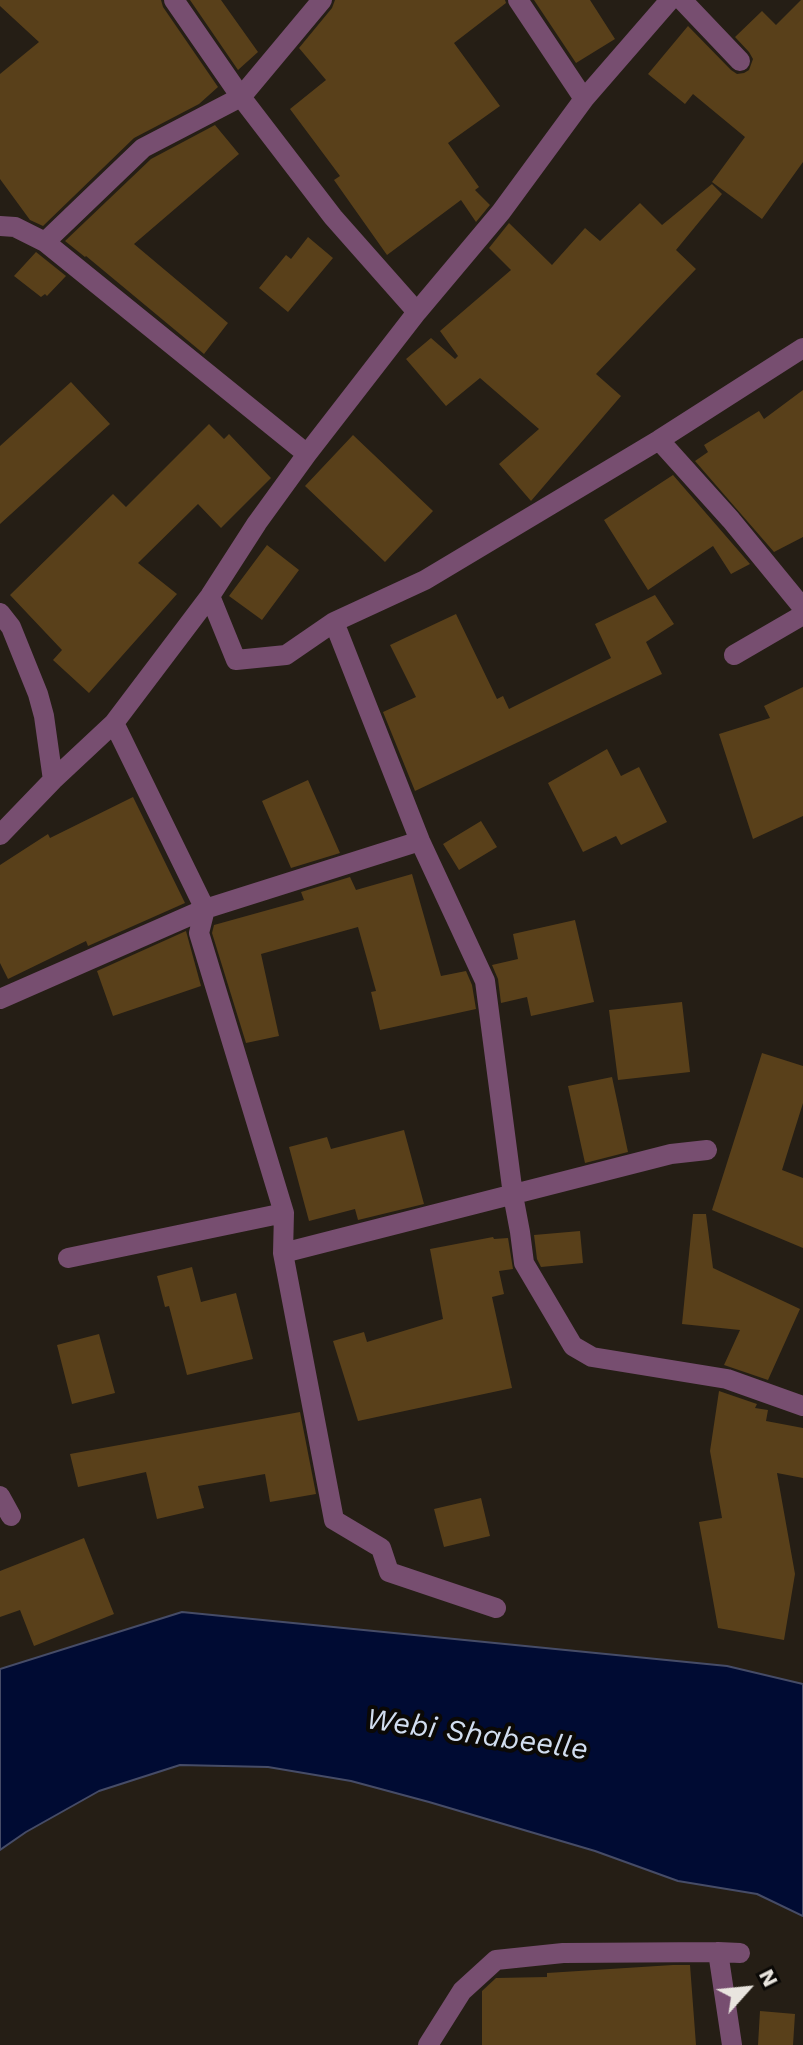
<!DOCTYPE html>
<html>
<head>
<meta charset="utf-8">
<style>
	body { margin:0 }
	#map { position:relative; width:803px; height:2045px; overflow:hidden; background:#251e15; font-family:"Work Sans",sans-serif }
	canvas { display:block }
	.north { position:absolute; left:707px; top:1949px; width:80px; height:80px; -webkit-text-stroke:6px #0b0906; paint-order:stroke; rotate:63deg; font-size:22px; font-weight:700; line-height:32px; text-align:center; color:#e9e5df }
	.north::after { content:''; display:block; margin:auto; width:28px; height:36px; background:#e9e5df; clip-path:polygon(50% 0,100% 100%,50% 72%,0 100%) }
</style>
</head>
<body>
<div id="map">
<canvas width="803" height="2045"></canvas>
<div class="north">N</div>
</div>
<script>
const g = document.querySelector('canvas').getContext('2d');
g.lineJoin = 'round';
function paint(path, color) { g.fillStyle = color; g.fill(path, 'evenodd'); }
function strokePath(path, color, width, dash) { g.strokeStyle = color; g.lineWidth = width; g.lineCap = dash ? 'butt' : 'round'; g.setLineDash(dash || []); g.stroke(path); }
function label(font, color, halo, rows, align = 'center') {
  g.font = font + ' "Work Sans",sans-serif'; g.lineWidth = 8; g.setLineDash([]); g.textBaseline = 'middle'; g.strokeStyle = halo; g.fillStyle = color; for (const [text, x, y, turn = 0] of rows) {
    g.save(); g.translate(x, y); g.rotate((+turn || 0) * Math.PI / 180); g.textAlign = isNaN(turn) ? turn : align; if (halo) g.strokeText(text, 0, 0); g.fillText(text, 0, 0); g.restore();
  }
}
const water = new Path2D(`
	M 182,1612 L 727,1666 L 803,1684 L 803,1916 L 757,1894 L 678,1881 L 595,1851 L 429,1802 L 351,1781 L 268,1767 L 180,1765 L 99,1791 L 26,1832 L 0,1850 L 0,1669 Z`);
paint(water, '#000b33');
strokePath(water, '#464c67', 2);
paint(new Path2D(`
	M 0,0 L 161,0 L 163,7 L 218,87 L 199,104 L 134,138 L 43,226 L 30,220 L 0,179 L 0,74 L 39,42 L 0,6 Z
	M 190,0 L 221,0 L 258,52 L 238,70 Z
	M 335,0 L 505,0 L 506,3 L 454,43 L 500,106 L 448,143 L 479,187 L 475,190 L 490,205 L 476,222 L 461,200 L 387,255 L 334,180 L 340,176 L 290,109 L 326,80 L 299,48 L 332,8 Z
	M 534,0 L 590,0 L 615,39 L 576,63 Z
	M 801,0 L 803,0 L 803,162 L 762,219 L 712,182 L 745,137 L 693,94 L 685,104 L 648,74 L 688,26 L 731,70 L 737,74 L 744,73 L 749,70 L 753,59 L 749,52 L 735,37 L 762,11 L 776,25 Z
	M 215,125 L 239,154 L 134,244 L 228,323 L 204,354 L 86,256 L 85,257 L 65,241 L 151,159 Z
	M 712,184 L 722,194 L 676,250 L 696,269 L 596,374 L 621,396 L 531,501 L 499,464 L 539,429 L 480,378 L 446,406 L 406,359 L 431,338 L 455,359 L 458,356 L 440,331 L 511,270 L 489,248 L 509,223 L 552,265 L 585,228 L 600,241 L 640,203 L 662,225 Z
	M 308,237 L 333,258 L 288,312 L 259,288 L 286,255 L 291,259 Z
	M 36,252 L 66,276 L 47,296 L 45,294 L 41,297 L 14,276 Z
	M 71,382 L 110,424 L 0,524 L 0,446 Z
	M 803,390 L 803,537 L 774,552 L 695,461 L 708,452 L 704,445 L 759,411 L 764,419 Z
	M 209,424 L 224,439 L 229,434 L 271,478 L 221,528 L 198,504 L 138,563 L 177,594 L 89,693 L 53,660 L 62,650 L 10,595 L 113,494 L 126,507 Z
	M 353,435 L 433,511 L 385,562 L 305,486 Z
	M 673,475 L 750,564 L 731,574 L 713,546 L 648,590 L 604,520 Z
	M 267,545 L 299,570 L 262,620 L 229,596 Z
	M 655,595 L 674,624 L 646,642 L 662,674 L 415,791 L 383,712 L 416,697 L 390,645 L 456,614 L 497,699 L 503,696 L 509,709 L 611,658 L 595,624 Z
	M 803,687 L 803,816 L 753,839 L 719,734 L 770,718 L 764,706 Z
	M 607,749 L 621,776 L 639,767 L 667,822 L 621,845 L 616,836 L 583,852 L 548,783 Z
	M 308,780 L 340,853 L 291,868 L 262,801 Z
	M 133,797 L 185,903 L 88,946 L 86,941 L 8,979 L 0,963 L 0,865 L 48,834 L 50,838 Z
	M 481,821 L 497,847 L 459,870 L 443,844 Z
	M 412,874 L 441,976 L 466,971 L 472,985 L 476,1009 L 380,1030 L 371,992 L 376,991 L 358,927 L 261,954 L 279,1036 L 246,1043 L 212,933 L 214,925 L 304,900 L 301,892 L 350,877 L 356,890 Z
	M 575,920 L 594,1002 L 531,1016 L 527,997 L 501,1003 L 498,979 L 492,965 L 518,959 L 513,934 Z
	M 186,931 L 201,986 L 113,1016 L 97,971 Z
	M 682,1002 L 690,1072 L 618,1080 L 609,1010 Z
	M 762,1053 L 803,1066 L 803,1103 L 782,1170 L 803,1178 L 803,1248 L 712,1210 Z
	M 612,1077 L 628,1152 L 585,1163 L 568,1086 Z
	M 404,1130 L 424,1204 L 358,1220 L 355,1209 L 309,1221 L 289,1147 L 327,1137 L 331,1149 Z
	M 693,1214 L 706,1214 L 713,1268 L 800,1309 L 768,1380 L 724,1365 L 740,1330 L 682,1324 Z
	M 580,1231 L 583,1263 L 541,1267 L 537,1259 L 534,1235 Z
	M 493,1237 L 494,1239 L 508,1238 L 513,1269 L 499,1271 L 504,1294 L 492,1297 L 512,1388 L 358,1421 L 333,1341 L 364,1332 L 367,1342 L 443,1319 L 430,1249 Z
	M 192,1267 L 201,1302 L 236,1293 L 253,1359 L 187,1375 L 169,1306 L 165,1307 L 157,1276 Z
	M 99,1334 L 115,1393 L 72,1404 L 57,1345 Z
	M 719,1391 L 757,1404 L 755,1408 L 768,1410 L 766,1421 L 803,1428 L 803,1478 L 777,1473 L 795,1574 L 784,1640 L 718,1628 L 699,1522 L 722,1518 L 710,1451 Z
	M 300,1412 L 316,1494 L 270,1502 L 265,1474 L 198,1486 L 204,1508 L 157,1519 L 146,1472 L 78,1487 L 70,1454 Z
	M 481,1498 L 490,1536 L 444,1547 L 434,1509 Z
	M 84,1538 L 114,1614 L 34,1646 L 20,1610 L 0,1617 L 0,1571 Z
	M 673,1965 L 690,1965 L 696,2045 L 482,2045 L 482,1991 L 496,1978 L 547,1977 L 547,1973 Z
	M 760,2011 L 795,2014 L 793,2045 L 758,2045 Z`), '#59401a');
strokePath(new Path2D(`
	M 174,0 L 241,97 L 333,217 L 417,312
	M 518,0 L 584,99
	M 682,0 L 740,61
	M 0,226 L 15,227 L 45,242 L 307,454
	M 45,242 L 143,148 L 241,97 L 322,0
	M 659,440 L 731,520 L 803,608
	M 210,596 L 236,660 L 286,655 L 334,622 L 425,580 L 659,440 L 803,348
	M 0,613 L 11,627 L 38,694 L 44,716 L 53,780
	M 334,622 L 420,841 L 485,981 L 513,1195 L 520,1232 L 524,1263 L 573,1346 L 592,1357 L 727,1379 L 803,1406
	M 734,655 L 803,615
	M 114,723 L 205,909 L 199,933 L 284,1213 L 283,1253 L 334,1520 L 381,1548 L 389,1572 L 496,1608
	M 0,835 L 53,780 L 114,723 L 210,596 L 257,523 L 307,454 L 417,312 L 501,212 L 584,99 L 670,0
	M 0,999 L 205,909 L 420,841
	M 283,1253 L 671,1154 L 707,1150
	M 68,1258 L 284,1213
	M 0,1496 L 11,1516
	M 428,2045 L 462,1991 L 496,1960 L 563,1953 L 718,1952
	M 732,2045 L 718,1952 L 740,1953`), '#774e70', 20);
label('italic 30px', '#d1ddef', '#0b0906', [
	["Webi Shabeelle",477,1735,8]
]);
</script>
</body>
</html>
